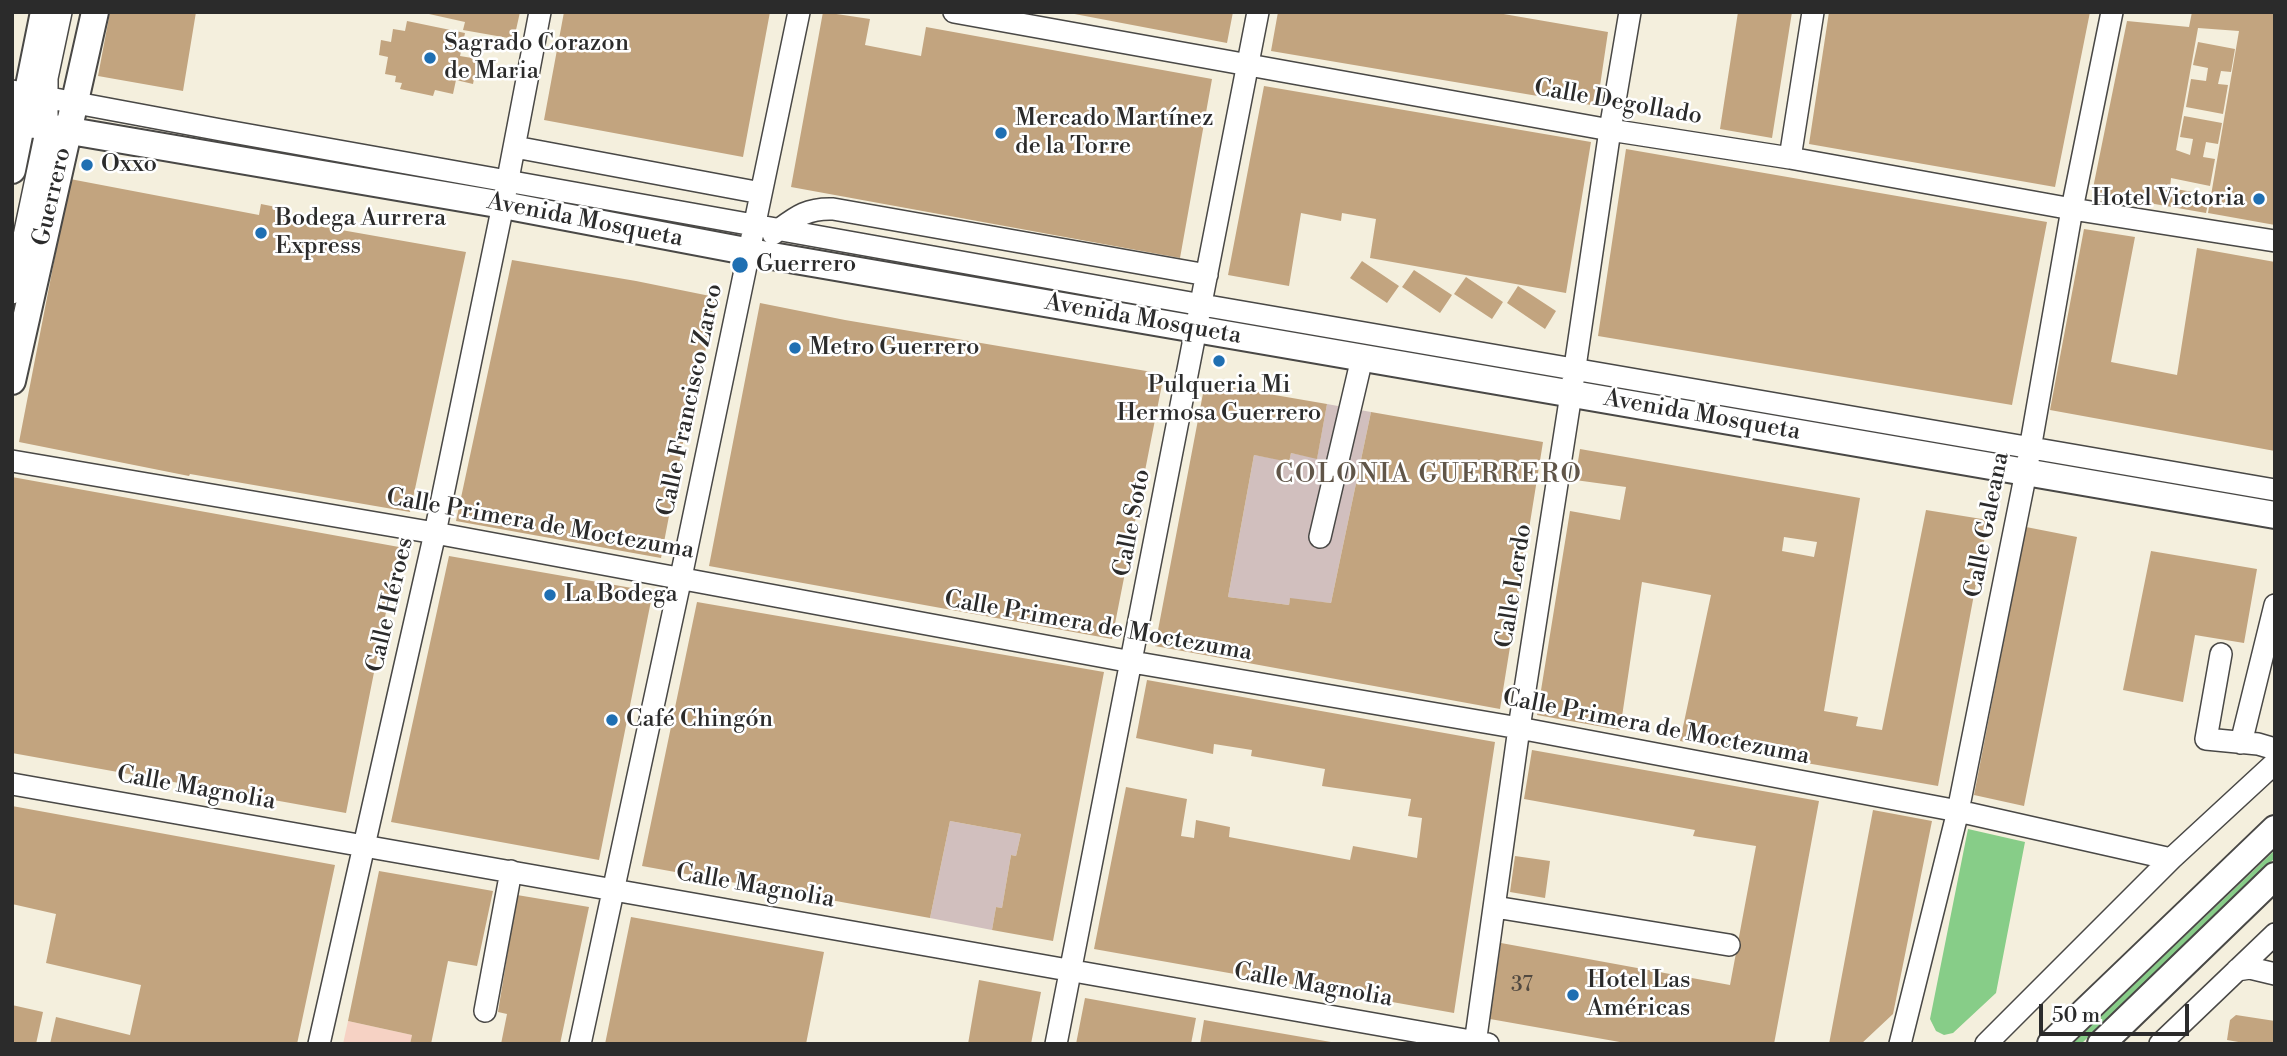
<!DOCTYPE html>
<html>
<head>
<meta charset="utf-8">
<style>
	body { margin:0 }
	#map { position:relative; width:2287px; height:1056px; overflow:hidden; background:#f4efdd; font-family:"Libre Bodoni",serif }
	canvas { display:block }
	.frame { position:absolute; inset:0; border:14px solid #2b2b2b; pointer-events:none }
	.scale { position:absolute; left:2039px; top:1004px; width:150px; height:32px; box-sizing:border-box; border:4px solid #2b2b2b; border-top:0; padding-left:9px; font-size:21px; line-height:24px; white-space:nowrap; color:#2b2b2b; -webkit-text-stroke:5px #fff; paint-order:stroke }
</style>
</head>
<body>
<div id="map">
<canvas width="2287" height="1056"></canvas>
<div class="frame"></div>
<div class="scale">50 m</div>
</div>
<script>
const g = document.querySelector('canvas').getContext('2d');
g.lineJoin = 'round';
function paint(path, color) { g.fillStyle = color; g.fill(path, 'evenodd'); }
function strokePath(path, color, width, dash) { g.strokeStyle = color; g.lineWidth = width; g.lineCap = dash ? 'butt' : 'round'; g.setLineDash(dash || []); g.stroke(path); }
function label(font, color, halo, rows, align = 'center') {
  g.font = font + ' "Libre Bodoni",serif'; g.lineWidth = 5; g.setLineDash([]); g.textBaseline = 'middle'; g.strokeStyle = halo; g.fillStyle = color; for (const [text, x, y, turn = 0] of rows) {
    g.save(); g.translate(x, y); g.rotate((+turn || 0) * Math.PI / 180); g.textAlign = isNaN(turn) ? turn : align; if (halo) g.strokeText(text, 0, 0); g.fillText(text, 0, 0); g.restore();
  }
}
paint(new Path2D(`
	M 348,1021 L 412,1035 L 410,1044 L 343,1044 Z`), '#f6d2c4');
paint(new Path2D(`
	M 1327,404 L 1371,412 L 1331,603 L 1290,599 L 1289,605 L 1228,597 L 1254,455 L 1289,461 L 1291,453 L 1317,458 Z
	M 950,821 L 1021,834 L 1016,856 L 1011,855 L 1002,908 L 996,907 L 992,930 L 930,918 Z`), '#d1bfbe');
paint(new Path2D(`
	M 1968,829 L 2025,842 L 1996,993 L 1953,1033 L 1944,1035 L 1936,1031 L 1930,1019 Z
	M 2275,850 L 2275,858 L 2081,1044 L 2072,1044 Z`), '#87cd88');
paint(new Path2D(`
	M 110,12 L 196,12 L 183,91 L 98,76 Z
	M 420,12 L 520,12 L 514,39 L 463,30 L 465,22 Z
	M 564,12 L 770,12 L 743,157 L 544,120 Z
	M 823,12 L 870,19 L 865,45 L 921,56 L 926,27 L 1212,79 L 1180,258 L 791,187 Z
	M 1064,12 L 1233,12 L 1227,43 Z
	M 1278,12 L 1492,12 L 1608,32 L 1597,106 L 1271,51 Z
	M 1738,12 L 1792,12 L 1772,138 L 1720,129 Z
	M 1829,12 L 2090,12 L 2055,187 L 1809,144 Z
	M 2192,12 L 2275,12 L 2275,225 L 2208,213 L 2239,31 L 2198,28 L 2176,150 L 2190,155 L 2193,139 L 2180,137 L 2184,116 L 2222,123 L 2218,144 L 2206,142 L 2203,157 L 2215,159 L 2210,186 L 2171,178 L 2170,188 L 2210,195 L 2206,213 L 2092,193 L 2127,21 L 2189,27 Z
	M 407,21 L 465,33 L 460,56 L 478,59 L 473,84 L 456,80 L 453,94 L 435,90 L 433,96 L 400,89 L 402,83 L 395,82 L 396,76 L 385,74 L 388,57 L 379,55 L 381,40 L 391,42 L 393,29 L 405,31 Z
	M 2198,42 L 2235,49 L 2231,72 L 2221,71 L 2218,84 L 2228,85 L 2223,114 L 2186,107 L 2191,79 L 2206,81 L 2208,68 L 2193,65 Z
	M 1264,86 L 1591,142 L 1566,293 L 1370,258 L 1376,219 L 1342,213 L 1341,221 L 1301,213 L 1289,286 L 1228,275 Z
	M 1626,149 L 2047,222 L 2012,405 L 1598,336 Z
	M 70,179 L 259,215 L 261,204 L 281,208 L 279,219 L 466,252 L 410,512 L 190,474 L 189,476 L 19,442 Z
	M 2084,229 L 2135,237 L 2111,362 L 2177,375 L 2197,248 L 2275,262 L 2275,451 L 2050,410 Z
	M 512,260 L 636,281 L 715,297 L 702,370 L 697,369 L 661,558 L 456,521 Z
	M 1362,261 L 1399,286 L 1387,303 L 1350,278 Z
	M 1414,270 L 1452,295 L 1440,313 L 1402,287 Z
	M 1466,277 L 1503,302 L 1492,319 L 1454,294 Z
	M 1518,286 L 1556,311 L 1545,329 L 1507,303 Z
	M 760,303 L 845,320 L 1164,374 L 1112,639 L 709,566 Z
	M 1205,383 L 1327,404 L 1317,459 L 1291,453 L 1289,462 L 1254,455 L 1228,597 L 1289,605 L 1290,598 L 1331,603 L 1371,412 L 1543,442 L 1500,709 L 1155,646 Z
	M 1580,449 L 1860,498 L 1824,711 L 1858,717 L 1856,726 L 1882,730 L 1926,510 L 1988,520 L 1938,786 L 1680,741 L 1711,595 L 1642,582 L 1620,730 L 1537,715 L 1570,511 L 1620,520 L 1626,487 L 1575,480 ZM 1784,537 L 1817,542 L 1814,557 L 1782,551 Z
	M 12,477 L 399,547 L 346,813 L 12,753 Z
	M 2026,527 L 2077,537 L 2024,806 L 1974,795 Z
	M 2151,551 L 2257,569 L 2244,643 L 2195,635 L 2183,702 L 2123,690 Z
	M 449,556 L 649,591 L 652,596 L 599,860 L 391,822 Z
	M 697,602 L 1104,672 L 1053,941 L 992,930 L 996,907 L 1002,908 L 1011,855 L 1016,856 L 1021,834 L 950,821 L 930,918 L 642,866 Z
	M 1147,680 L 1495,742 L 1454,1013 L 1094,949 L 1126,787 L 1187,799 L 1181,836 L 1194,838 L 1196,820 L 1230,827 L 1229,837 L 1350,860 L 1353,846 L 1417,858 L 1422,818 L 1408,816 L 1411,799 L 1322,786 L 1325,769 L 1251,756 L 1252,750 L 1214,744 L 1213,754 L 1136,738 Z
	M 1532,750 L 1819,801 L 1774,1044 L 1631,1044 L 1490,1019 L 1501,943 L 1730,985 L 1756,846 L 1693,836 L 1695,830 L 1524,799 Z
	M 12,806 L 335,865 L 297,1044 L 50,1044 L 56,1017 L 130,1035 L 141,985 L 46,963 L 56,914 L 12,904 Z
	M 1873,810 L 1932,821 L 1893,1014 L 1861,1044 L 1829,1044 Z
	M 1515,856 L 1550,861 L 1545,898 L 1510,892 Z
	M 379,871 L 493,891 L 477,966 L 448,961 L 431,1044 L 410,1044 L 412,1035 L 348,1021 Z
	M 517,895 L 589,907 L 560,1044 L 501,1044 L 507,1014 L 498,1012 Z
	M 631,917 L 824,952 L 806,1044 L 605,1044 Z
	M 979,980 L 1041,992 L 1031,1044 L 968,1044 Z
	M 1085,998 L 1196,1018 L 1191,1044 L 1076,1044 Z
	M 12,1005 L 43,1012 L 36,1044 L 12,1044 Z
	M 2236,1015 L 2275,1021 L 2275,1044 L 2250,1044 L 2227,1040 L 2230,1020 Z
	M 1204,1020 L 1331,1042 L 1331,1044 L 1200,1044 Z`), '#c2a47f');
const minor = new Path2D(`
	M 954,12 L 1610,130 L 1790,158 L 2072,209 L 2275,241
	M 12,91 L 221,130 L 1202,305 L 2275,490
	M 515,147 L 761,193
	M 1790,158 L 1813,12
	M 773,234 C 795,218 805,208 833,209 L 1207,275
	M 12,293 L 47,127 L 47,78 L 61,12
	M 12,461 L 435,533 L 1132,662 L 1519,728 L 1958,811 L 2171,859
	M 1320,537 L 1362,358
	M 2221,654 L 2206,739 L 2258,744 L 2275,749
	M 2241,743 L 2275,605
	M 12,784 L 1488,1044
	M 1495,907 L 1729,945
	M 2237,970 L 2250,968 L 2275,974
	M 485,1011 L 511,871
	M 319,1044 L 435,533 L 503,205 L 540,12
	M 580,1044 L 681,577 L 799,12
	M 1056,1044 L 1258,12
	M 1475,1044 L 1519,728 L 1571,394 L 1610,130 L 1630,12
	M 1900,1044 L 1958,811 L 2026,472 L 2072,209 L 2112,12
	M 1986,1044 L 2171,859 L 2275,763
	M 2160,1044 L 2275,934`);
const major = new Path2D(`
	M 12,121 L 503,205 L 772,256 L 2275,515
	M 12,170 L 44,12
	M 12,381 L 95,12
	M 2051,1044 L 2275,829
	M 2101,1044 L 2275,876`);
strokePath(minor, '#494846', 24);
strokePath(major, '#494846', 30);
strokePath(minor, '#fff', 21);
strokePath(major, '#fff', 26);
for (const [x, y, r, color] of [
	[430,58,7,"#1f6fb2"],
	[1001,133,7,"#1f6fb2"],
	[87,165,7,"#1f6fb2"],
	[2259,199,7,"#1f6fb2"],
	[261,233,7,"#1f6fb2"],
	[740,265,9,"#1f6fb2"],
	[795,348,7,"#1f6fb2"],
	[1219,361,7,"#1f6fb2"],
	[550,595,7,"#1f6fb2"],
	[612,720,7,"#1f6fb2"],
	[1573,995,7,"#1f6fb2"]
]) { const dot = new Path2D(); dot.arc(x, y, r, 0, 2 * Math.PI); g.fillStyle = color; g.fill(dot); strokePath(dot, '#fff', 2.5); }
label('21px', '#514940', null, [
	["37",1522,986]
]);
label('24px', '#2b2b2b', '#fff', [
	["Sagrado Corazon",444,44],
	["de Maria",444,72],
	["Mercado Martínez",1015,119],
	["de la Torre",1015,147],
	["Oxxo",101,165],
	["Hotel Victoria",2245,199,"right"],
	["Bodega Aurrera",275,219],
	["Express",275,247],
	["Guerrero",756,265],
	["Metro Guerrero",809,348],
	["Pulqueria Mi",1219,386,"center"],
	["Hermosa Guerrero",1219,414,"center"],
	["La Bodega",564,595],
	["Café Chingón",626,720],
	["Hotel Las",1587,981],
	["Américas",1587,1009]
], 'left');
label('24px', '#2b2b2b', '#fff', [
	["Calle Degollado",1618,103,10],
	["Guerrero",53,197,-77],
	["Avenida Mosqueta",585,221,11],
	["Avenida Mosqueta",1143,320,10],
	["Calle Francisco Zarco",691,400,-78],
	["Avenida Mosqueta",1702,416,10],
	["Calle Soto",1133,523,-79],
	["Calle Primera de Moctezuma",540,525,10],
	["Calle Galeana",1988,525,-79],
	["Calle Lerdo",1515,586,-81],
	["Calle Héroes",391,605,-77],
	["Calle Primera de Moctezuma",1098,627,10],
	["Calle Primera de Moctezuma",1656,728,11],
	["Calle Magnolia",196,789,10],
	["Calle Magnolia",755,887,10],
	["Calle Magnolia",1313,986,10]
]);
g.letterSpacing = '2px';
label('26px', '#605548', '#fff', [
	["COLONIA GUERRERO",1429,476]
]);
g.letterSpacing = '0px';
</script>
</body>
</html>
